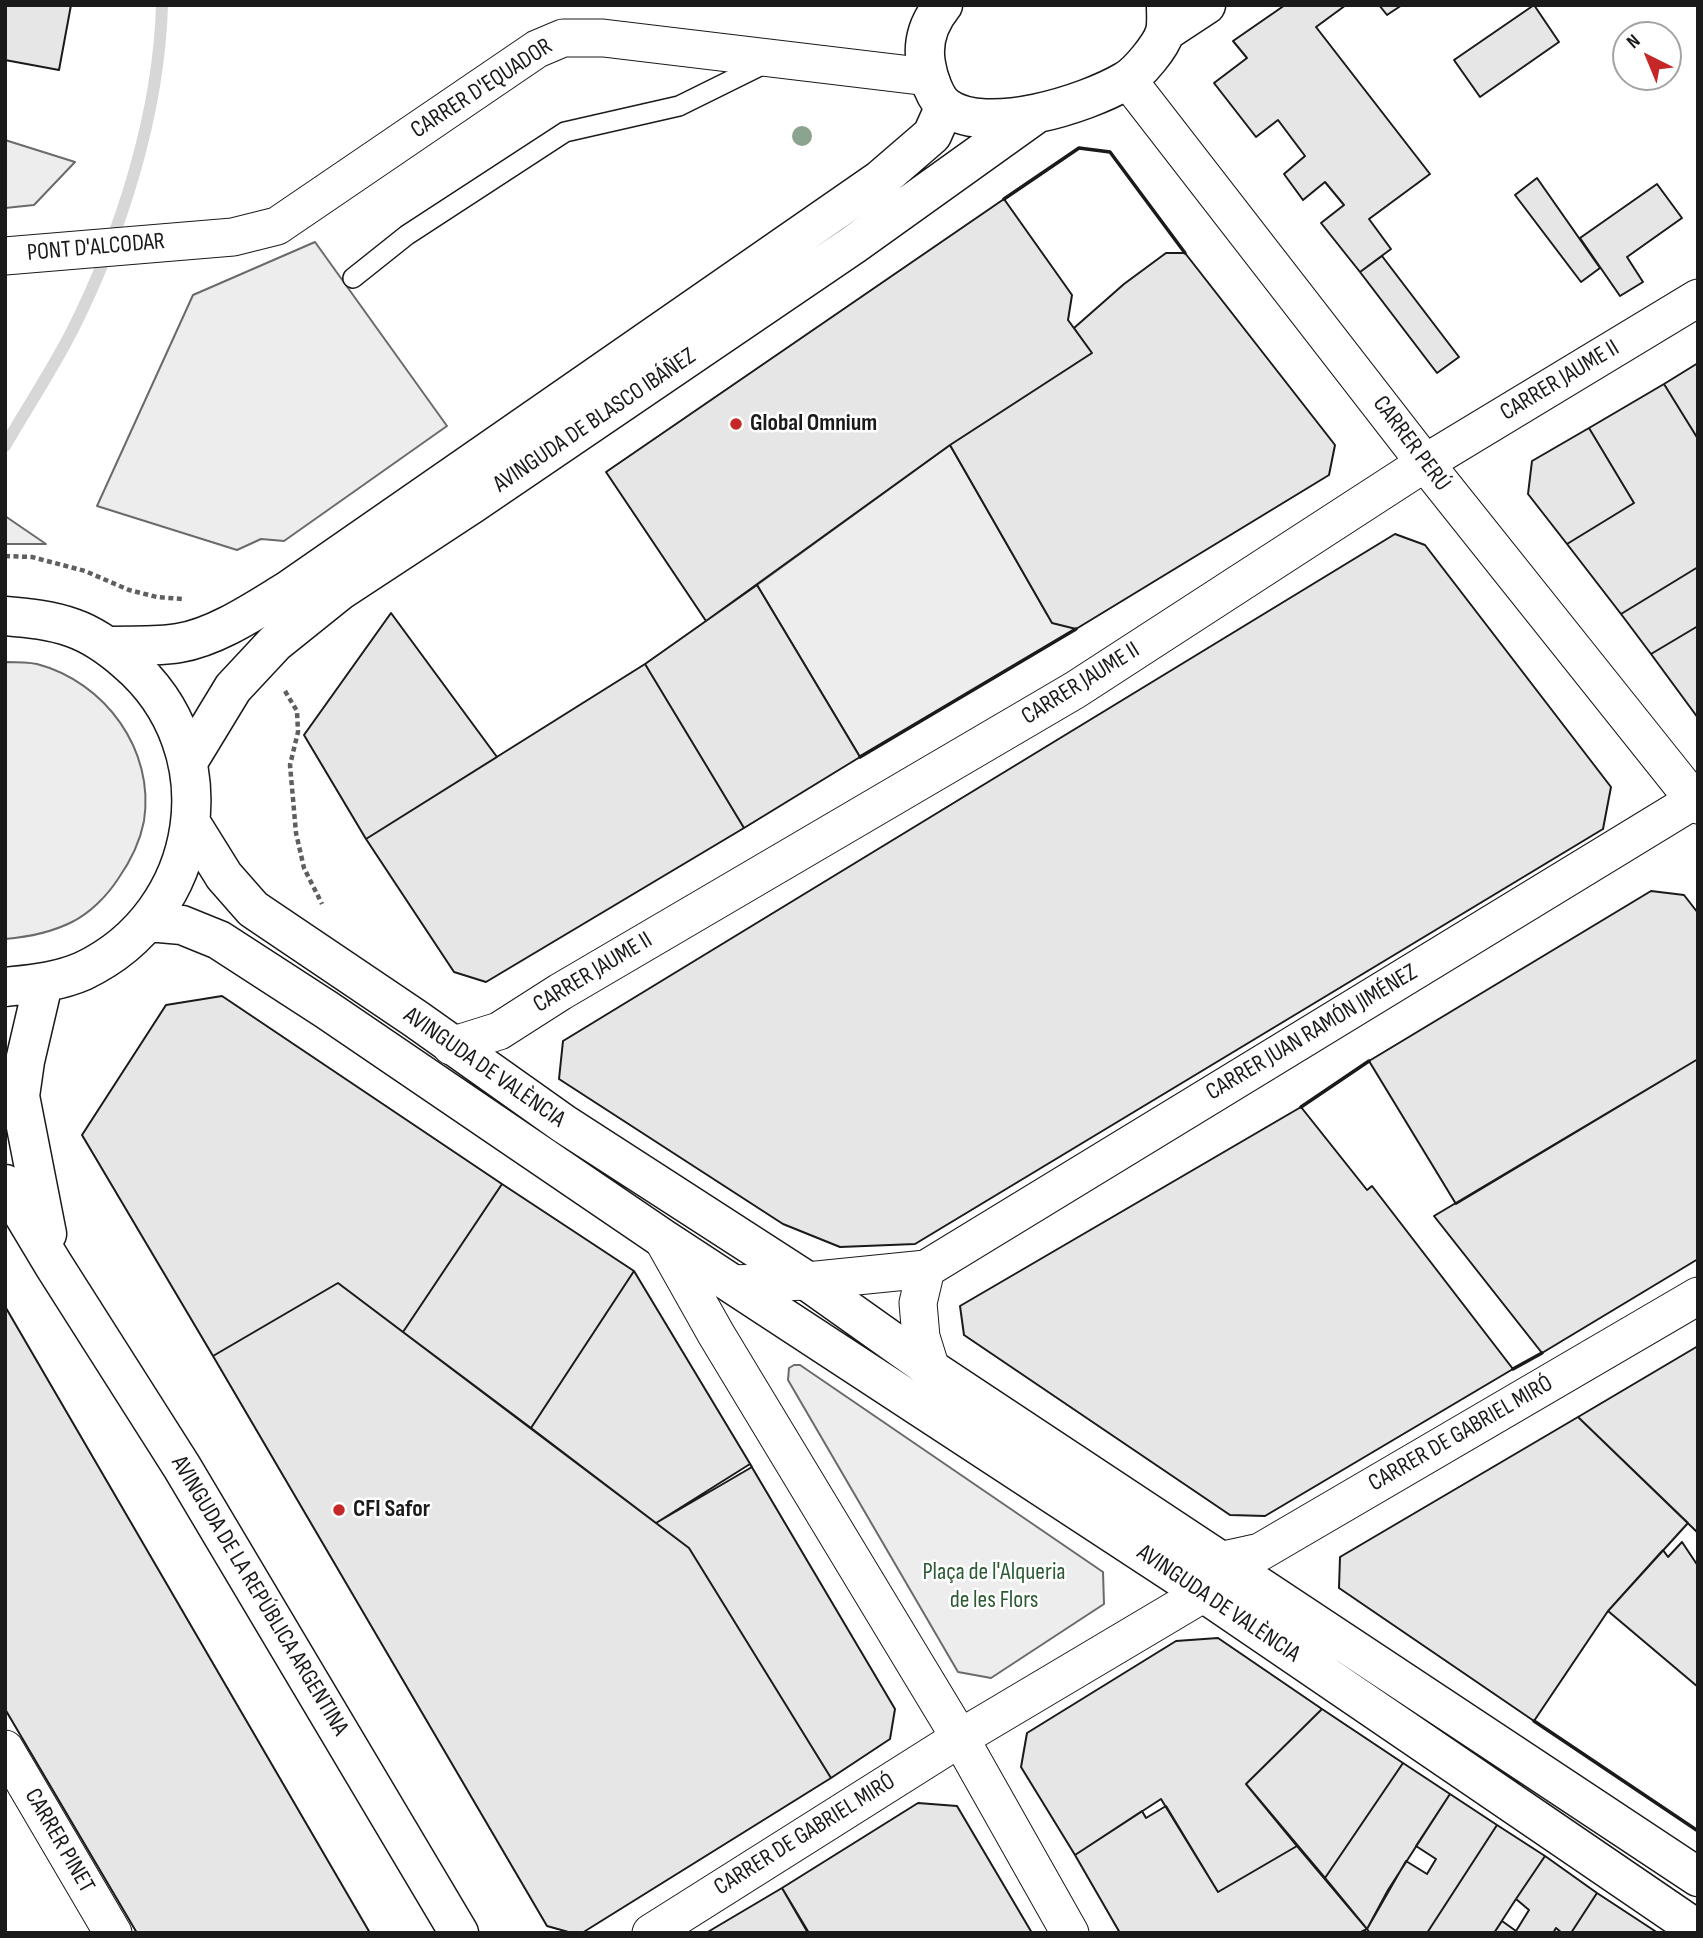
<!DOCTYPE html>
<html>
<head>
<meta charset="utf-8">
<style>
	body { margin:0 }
	#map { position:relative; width:1703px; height:1938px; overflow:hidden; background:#fff; font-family:"Sofia Sans Condensed",sans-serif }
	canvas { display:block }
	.frame { position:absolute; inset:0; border:7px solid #1a1a1a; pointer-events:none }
	.north { position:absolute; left:1612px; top:21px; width:70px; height:70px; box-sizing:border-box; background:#fff; border:2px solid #a3a3a3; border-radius:50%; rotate:317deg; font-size:19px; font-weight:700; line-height:28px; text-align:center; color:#1a1a1a }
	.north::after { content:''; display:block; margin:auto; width:24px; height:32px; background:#c62828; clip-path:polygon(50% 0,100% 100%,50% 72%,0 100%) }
</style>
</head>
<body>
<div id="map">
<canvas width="1703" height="1938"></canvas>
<div class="frame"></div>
<div class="north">N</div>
</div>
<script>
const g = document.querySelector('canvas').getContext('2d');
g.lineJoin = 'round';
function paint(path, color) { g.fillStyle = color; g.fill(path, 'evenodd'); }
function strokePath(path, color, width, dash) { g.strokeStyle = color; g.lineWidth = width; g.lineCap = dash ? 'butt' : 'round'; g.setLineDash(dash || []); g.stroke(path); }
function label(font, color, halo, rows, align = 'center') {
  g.font = font + ' "Sofia Sans Condensed",sans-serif'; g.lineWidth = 5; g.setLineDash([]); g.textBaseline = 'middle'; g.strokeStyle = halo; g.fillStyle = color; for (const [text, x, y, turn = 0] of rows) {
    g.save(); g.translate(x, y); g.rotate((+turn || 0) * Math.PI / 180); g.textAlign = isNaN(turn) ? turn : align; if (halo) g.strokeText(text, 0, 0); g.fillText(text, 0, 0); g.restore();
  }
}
const green = new Path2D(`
	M 5,140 L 75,162 L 34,205 L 5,208 Z
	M 315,242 L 447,426 L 284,541 L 261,539 L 237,550 L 97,506 L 193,295 Z
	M 950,445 L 1047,614 L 1076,629 L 860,757 L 757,585 Z
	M 5,516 L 46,544 L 5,544 Z
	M 5,662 C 15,662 27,662 37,664 C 105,682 155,750 144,821 C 140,842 130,862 118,879 C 107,896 90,913 72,922 C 50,933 29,937 5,939 Z
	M 794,1365 L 800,1365 L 1103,1572 L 1104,1604 L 991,1678 L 958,1672 L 788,1380 L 789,1368 Z`);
paint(green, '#ededed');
strokePath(green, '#6a6a6a', 2);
strokePath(new Path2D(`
	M 5,446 C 27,408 52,370 72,331 C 121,234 159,114 162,5`), '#d7d7d7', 12);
const building = new Path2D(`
	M 5,5 L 71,5 L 59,70 L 5,60 Z
	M 1285,5 L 1346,5 L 1316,27 L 1430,174 L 1369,219 L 1391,249 L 1360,272 L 1321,223 L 1344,205 L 1325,182 L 1303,200 L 1284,174 L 1305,156 L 1278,120 L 1256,137 L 1214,83 L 1247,58 L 1233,41 Z
	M 1379,5 L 1402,5 L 1387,15 Z
	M 1534,5 L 1559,42 L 1480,97 L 1454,60 Z
	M 1537,178 L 1600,268 L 1581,282 L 1515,195 Z
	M 1657,184 L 1682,218 L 1627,257 L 1643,282 L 1620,296 L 1580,238 Z
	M 1004,199 L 1072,295 L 1068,320 L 1092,353 L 950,445 L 706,621 L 606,472 Z
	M 1166,253 L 1185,253 L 1335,445 L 1329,475 L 1076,629 L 1052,623 L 950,445 L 1092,353 L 1074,328 L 1124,284 Z
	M 1382,256 L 1459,357 L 1437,373 L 1360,272 Z
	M 1698,363 L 1698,439 L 1664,384 Z
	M 1664,384 L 1698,439 L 1698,567 L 1621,614 L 1567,544 L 1634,503 L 1589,428 Z
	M 1589,428 L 1634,503 L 1567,544 L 1528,494 L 1532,461 Z
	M 1395,534 L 1425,545 L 1611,787 L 1603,829 L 915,1244 L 840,1247 L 783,1224 L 559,1079 L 563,1041 Z
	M 1698,567 L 1698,626 L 1651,654 L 1621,614 Z
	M 757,585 L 860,757 L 744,828 L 645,664 Z
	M 391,613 L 497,757 L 366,839 L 304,735 Z
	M 1698,626 L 1698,718 L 1651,654 Z
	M 645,664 L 744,828 L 486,982 L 454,972 L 366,839 Z
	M 1651,891 L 1684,895 L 1698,913 L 1698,1059 L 1456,1204 L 1369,1061 Z
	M 222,996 L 502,1184 L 403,1332 L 338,1283 L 213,1356 L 82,1135 L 166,1005 Z
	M 1698,1059 L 1698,1259 L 1542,1353 L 1434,1216 Z
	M 1301,1107 L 1367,1190 L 1372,1186 L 1513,1369 L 1265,1516 L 1230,1515 L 964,1335 L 960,1306 Z
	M 502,1184 L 634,1271 L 531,1428 L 403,1332 Z
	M 634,1271 L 752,1467 L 656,1523 L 531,1428 Z
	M 338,1283 L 689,1548 L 831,1778 L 582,1933 L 572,1933 L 547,1926 L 213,1356 Z
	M 6,1308 L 370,1933 L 137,1933 L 5,1709 Z
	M 1698,1346 L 1698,1533 L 1578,1417 Z
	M 1578,1417 L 1688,1523 L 1608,1611 L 1534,1721 L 1339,1588 L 1340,1557 Z
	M 750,1464 L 895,1709 L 890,1739 L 831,1778 L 689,1548 L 656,1523 Z
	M 1682,1542 L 1698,1566 L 1698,1687 L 1608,1611 L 1663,1550 L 1668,1557 Z
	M 1218,1638 L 1322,1709 L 1246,1784 L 1297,1846 L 1218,1892 L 1161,1799 L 1075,1855 L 1021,1767 L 1027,1733 L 1176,1641 Z
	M 1322,1709 L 1403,1763 L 1325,1878 L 1246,1784 Z
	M 1403,1763 L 1450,1794 L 1388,1890 L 1367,1929 L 1325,1878 Z
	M 1450,1794 L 1497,1825 L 1427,1933 L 1370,1933 L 1367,1929 L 1406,1861 L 1427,1874 L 1436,1859 L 1416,1846 Z
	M 918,1803 L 957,1806 L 1032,1933 L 809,1933 L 782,1888 Z
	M 1166,1806 L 1218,1892 L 1297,1846 L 1367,1929 L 1359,1933 L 1120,1933 L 1075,1855 L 1142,1811 L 1146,1818 Z
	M 1497,1825 L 1545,1856 L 1516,1899 L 1494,1933 L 1427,1933 Z
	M 1545,1856 L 1597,1893 L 1571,1933 L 1562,1933 L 1556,1928 L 1553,1933 L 1494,1933 L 1502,1921 L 1516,1931 L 1529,1910 L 1516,1899 Z
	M 782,1888 L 808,1933 L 706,1933 Z
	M 1597,1893 L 1658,1933 L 1571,1933 Z`);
paint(building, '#e6e6e6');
strokePath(building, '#1a1a1a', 2);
const lane = new Path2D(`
	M 353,278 L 407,235 L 565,132 L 679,106 L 768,62`);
const street = new Path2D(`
	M 1128,80 L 1425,463 L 1698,805
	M 5,256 L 233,237 L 277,226 L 537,49 L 563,38 L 603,38 L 928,77
	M 451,1046 L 499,1031 L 560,992 L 1075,690 L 1425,463 L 1698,298
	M 662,1238 L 716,1334 L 960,1738 L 1070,1933
	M 926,1269 L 918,1303 L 921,1337 L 931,1369
	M 733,1284 L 807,1281 L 926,1269 L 1698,798
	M 1219,1561 L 1260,1552 L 1698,1296
	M 5,1749 L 113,1933
	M 651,1933 L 960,1738 L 1204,1593`);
const secondary = new Path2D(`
	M 943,5 C 929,22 922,42 926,64 C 928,77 935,99 946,107 C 986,136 1086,104 1125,81 C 1138,74 1161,46 1165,32 C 1167,24 1166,13 1166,5
	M 1165,32 L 1206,5
	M 5,616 C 29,618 51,620 73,628 C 93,635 111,648 127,662 C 230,750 205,913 83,971 C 58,982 32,984 5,987
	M 108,646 C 131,645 157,647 179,643 C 216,637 256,610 287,591 L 881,179 L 932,135 L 945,106
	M 188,762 L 233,688 L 275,643 L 341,590 L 472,504 L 853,245 L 1036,114
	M 191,823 L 224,876 L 253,909 L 416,1019 L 564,1124 L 807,1281 L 931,1369 L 1698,1877
	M 148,922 L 182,925 L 219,940 L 327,1010 L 662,1238 L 1204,1593 L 1698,1930
	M 43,984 L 25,1061 L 20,1096 L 47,1234
	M 5,1184 L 53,1264 L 182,1467 L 459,1933`);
strokePath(lane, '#1a1a1a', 22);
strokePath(street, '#1a1a1a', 39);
strokePath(secondary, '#1a1a1a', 41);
strokePath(new Path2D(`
	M 5,556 L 32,557 L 85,571 L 129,590 L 157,597 L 182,599
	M 285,691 L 297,711 L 298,732 L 290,765 L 296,833 L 304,868 L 322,904`), '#5f5f5f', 4.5, [5, 3.5]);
strokePath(lane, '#fff', 19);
strokePath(street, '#fff', 37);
strokePath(secondary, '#fff', 38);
strokePath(new Path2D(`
	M 1004,199 L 1079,148 L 1110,152 L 1185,253
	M 860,757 L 1076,629
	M 1301,1107 L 1369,1061
	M 1513,1369 L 1542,1353
	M 1534,1721 L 1698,1831`), '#1a1a1a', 3.5);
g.fillStyle = '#8aa48f';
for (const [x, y] of [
	[802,136]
]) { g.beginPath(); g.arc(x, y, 10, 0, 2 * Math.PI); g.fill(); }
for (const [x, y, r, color] of [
	[736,424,7,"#c62828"],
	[339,1510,7,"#c62828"]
]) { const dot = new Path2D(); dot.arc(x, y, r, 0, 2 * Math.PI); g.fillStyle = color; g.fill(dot); strokePath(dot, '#fff', 2.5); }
label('24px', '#1a1a1a', '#fff', [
	["CARRER D'EQUADOR",482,89,-33],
	["PONT D'ALCODAR",96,248,-5],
	["CARRER JAUME II",1560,381,-31],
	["AVINGUDA DE BLASCO IBÁÑEZ",595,421,-34],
	["CARRER PERÚ",1411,444,53],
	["CARRER JAUME II",1081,684,-32],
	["CARRER JAUME II",593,973,-31],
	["CARRER JUAN RAMÓN JIMÉNEZ",1312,1033,-31],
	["AVINGUDA DE VALÈNCIA",484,1068,35],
	["CARRER DE GABRIEL MIRÓ",1461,1434,-30],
	["AVINGUDA DE LA REPÚBLICA ARGENTINA",259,1596,59],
	["AVINGUDA DE VALÈNCIA",1218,1604,34],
	["CARRER DE GABRIEL MIRÓ",805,1835,-32],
	["CARRER PINET",59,1841,60]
]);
label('bold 24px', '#1a1a1a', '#fff', [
	["Global Omnium",750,424],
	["CFI Safor",353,1510]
], 'left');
label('24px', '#2b5a34', '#fff', [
	["Plaça de l'Alqueria",994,1573],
	["de les Flors",994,1601]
]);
</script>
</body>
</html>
